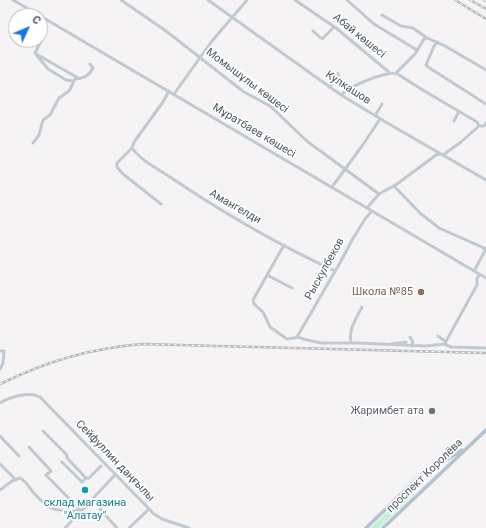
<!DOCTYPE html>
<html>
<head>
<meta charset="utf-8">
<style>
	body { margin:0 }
	#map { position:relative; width:486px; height:528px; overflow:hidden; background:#f5f3f3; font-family:Roboto,sans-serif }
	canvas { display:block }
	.north { position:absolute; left:8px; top:8px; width:40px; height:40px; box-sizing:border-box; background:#fff; border:1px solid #b7bbc0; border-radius:50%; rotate:46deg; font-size:11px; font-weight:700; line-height:16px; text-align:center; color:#4a5661 }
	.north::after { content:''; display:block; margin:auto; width:14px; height:18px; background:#1a73e8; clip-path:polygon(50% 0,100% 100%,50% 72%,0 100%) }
</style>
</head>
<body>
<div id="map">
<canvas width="486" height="528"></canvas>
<div class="north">С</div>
</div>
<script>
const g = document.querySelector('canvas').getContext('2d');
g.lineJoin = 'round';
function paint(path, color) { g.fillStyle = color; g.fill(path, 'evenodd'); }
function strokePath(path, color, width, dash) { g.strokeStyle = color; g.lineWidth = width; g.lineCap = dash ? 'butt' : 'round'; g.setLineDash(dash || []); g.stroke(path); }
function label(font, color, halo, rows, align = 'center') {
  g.font = font + ' Roboto,sans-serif'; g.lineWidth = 3.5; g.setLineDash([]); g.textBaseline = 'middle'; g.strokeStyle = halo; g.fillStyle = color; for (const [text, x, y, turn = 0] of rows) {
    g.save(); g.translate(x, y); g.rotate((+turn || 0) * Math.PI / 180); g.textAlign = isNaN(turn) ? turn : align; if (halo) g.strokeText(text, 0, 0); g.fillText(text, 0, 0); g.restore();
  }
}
paint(new Path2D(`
	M 409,491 L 413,492 L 413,495 L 379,528 L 370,528 Z`), '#c3f1d5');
strokePath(new Path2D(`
	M 13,0 L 486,278
	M 121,0 L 166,31 L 244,92 L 270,106 L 308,142 L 379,194
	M 208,0 L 341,95 L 389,124 L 486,180
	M 295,0 L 336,28 L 390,73
	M 347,0 L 374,24 L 417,50
	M 382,15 L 401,26 L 413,28 L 427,38
	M 313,31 L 322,39 L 334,27
	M 44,35 L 35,53 L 48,69 L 66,80 L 73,81
	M 437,42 L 434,46 L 426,65 L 428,67 L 486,104
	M 38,55 L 78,78
	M 396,73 L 421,89 L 477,122 L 479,126
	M 329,87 L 338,76 L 338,73
	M 174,94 L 212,41 L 247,0
	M 341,95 C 348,87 376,76 387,74 C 390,73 393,73 396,73 L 415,54 L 424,39 L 427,38 L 445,46 L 486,70
	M 375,116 L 382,104
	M 454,121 L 459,111
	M 33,143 L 39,135 L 43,120 L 50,115 L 59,98 L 69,91 L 75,79 C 84,78 89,76 93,68 L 90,64
	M 132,148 C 141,161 160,170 173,179 C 225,214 279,245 335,271
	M 443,155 L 461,142 L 479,126 L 484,126 L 486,123
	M 394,186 L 420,213 L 439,228 L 486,249
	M 332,187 L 362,146 L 380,119
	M 161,204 L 123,174 L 117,167 L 117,163 L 132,148 L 134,142 L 163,102 L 169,91
	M 367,208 L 379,194 L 397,184 L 436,155 L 440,154
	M 284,245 L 253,300 L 254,304 L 263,312 L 270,327 L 287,339 L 294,338 L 297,337 L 307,340 L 321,343 L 358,343 L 425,346 L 446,344
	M 474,271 L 486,249
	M 267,275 L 292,288
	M 480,275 L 477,278 L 477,285 L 445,343 L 446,345 L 451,347 L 486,348
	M 438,336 L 445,341
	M 297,337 L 341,261 L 352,240 L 365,219 L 372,211
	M 410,337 L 413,342 L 412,346
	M 351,342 C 348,330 357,317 362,307
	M 391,344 L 406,342
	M 0,351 L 4,351 L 3,363 L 0,369
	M 0,403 C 10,397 29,391 40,397 L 154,514 L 162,519 L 189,528
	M 43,431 L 67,455 L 67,458 L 86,478 L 89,478 L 101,466
	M 0,436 L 19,456
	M 29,447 L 51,471 L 46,475 L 81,511
	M 62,462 L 82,482 L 86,478
	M 0,464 L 15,479
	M 0,490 L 12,481 L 20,478 C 26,481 29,487 33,492 C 50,512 55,511 81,511
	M 100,509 L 117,528
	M 65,528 L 115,475
	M 129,528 L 149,509`), '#c1cad2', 3);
strokePath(new Path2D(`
	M 366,528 L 420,476 L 462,450
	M 383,528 L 486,430`), '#b3c2d1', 3.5);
const rail = new Path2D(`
	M 455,0 L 486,19
	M 470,0 L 486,9
	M 484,0 L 486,1
	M 0,384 C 48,361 88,349 141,344 L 486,353`);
strokePath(rail, '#b5b8bd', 2.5);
strokePath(rail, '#fff', 1, [3]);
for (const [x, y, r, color] of [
	[421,292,4,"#8d6e63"],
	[432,411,4,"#6b7280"],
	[85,490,4,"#0f9aa8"]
]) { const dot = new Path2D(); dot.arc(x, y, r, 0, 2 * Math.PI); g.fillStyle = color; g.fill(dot); strokePath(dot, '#fff', 1.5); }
label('11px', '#4a5661', '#fff', [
	["Абай көшесі",359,36,39],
	["Момышұлы көшесі",247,81,37],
	["Кулкашов",348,88,33],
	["Мұратбаев көшесі",254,131,31],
	["Амангелди",235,207,30],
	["Рыскулбеков",325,269,-61],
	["Сейфуллин даңғылы",115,461,46],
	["проспект Королёва",425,476,-44]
]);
label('11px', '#785e54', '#fff', [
	["Школа №85",413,292]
], 'right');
label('11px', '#5b616d', '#fff', [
	["Жаримбет ата",424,411]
], 'right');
label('11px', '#0d838f', '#fff', [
	["склад магазина",85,503],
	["\"Алатау\"",85,516]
]);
</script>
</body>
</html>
